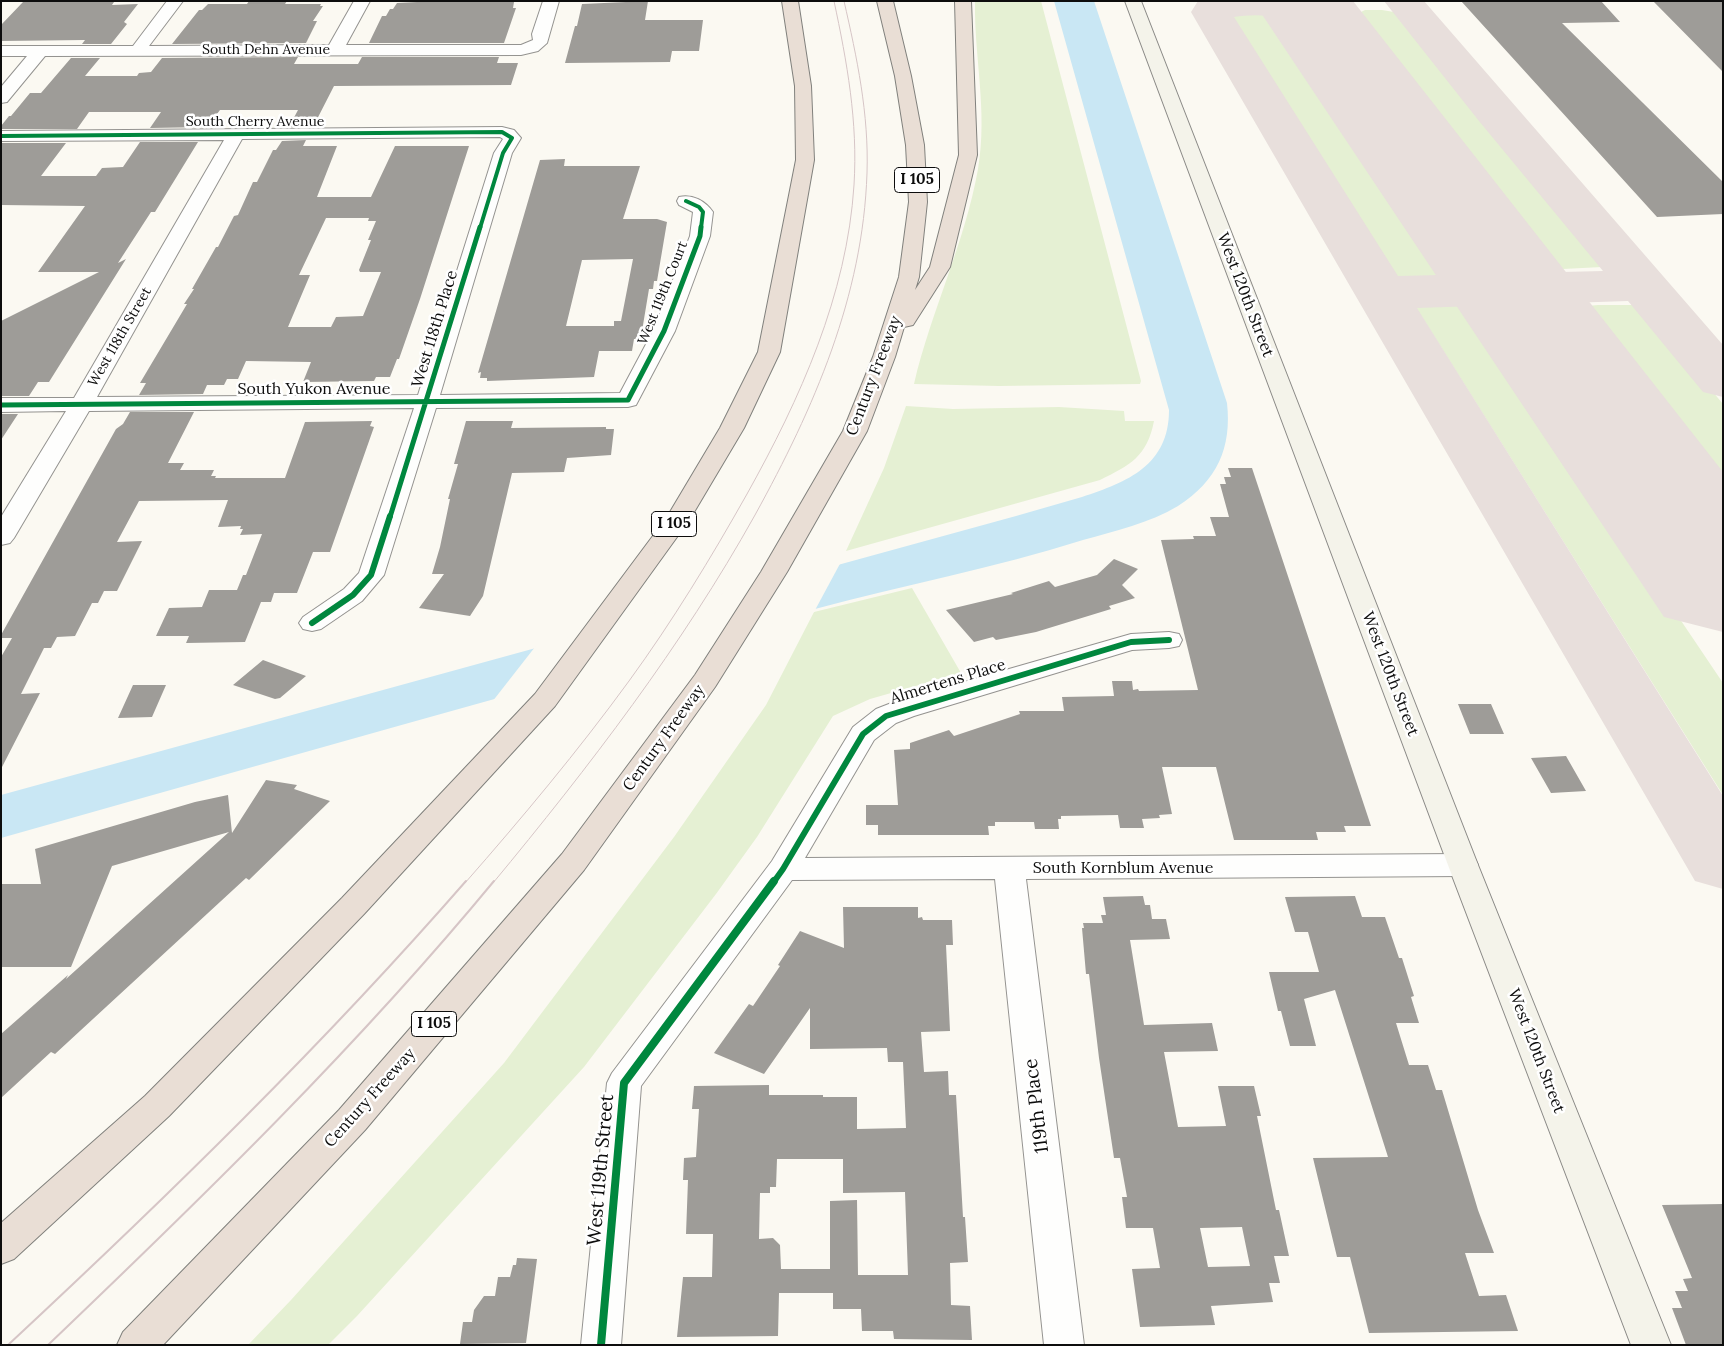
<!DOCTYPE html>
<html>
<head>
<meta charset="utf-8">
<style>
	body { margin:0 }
	#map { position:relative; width:1724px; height:1346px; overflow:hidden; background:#fbf9f2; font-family:Lora,serif }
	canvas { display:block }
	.frame { position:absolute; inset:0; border:2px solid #0d0d0d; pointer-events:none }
</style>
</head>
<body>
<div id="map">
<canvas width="1724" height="1346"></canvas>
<div class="frame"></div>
</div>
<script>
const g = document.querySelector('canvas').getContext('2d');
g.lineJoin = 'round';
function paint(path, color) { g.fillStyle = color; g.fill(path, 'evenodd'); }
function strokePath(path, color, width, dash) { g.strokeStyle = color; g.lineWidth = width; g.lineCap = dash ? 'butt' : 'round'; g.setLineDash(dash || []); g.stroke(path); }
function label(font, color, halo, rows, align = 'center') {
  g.font = font + ' Lora,serif'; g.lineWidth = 5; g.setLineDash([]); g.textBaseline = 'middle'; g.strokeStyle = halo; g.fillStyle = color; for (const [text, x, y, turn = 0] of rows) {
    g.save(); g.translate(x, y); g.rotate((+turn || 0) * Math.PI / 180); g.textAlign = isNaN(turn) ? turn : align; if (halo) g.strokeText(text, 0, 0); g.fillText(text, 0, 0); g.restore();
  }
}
paint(new Path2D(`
	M 975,1 L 1041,1 L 1141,381 L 1140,384 L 999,386 L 914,384 C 931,311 965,243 978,169 C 988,111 974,58 975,1 Z
	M 1382,10 L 1394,12 L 1401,17 L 1599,256 L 1604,263 L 1602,267 L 1563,269 L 1548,264 L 1357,16 L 1357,14 L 1365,10 Z
	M 1262,12 L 1277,14 L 1283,20 L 1276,21 L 1446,273 L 1457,273 L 1459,277 L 1453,283 C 1433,287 1398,291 1385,271 L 1392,271 L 1236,22 L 1230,22 L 1228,18 L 1230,15 Z
	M 1450,300 C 1461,300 1472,301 1480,309 L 1471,309 L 1723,683 L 1723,795 L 1422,317 L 1415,317 L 1412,310 L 1414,305 Z
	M 1598,305 L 1632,305 L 1643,309 L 1723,404 L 1723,490 L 1588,315 L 1585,310 L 1587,306 Z
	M 906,406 L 953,409 L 1059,407 L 1124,411 L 1125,421 L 1154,421 C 1147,457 1130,465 1100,480 L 846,551 L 884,468 Z
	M 912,588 L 961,673 L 870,699 L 833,716 L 757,837 L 716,894 L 584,1067 L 357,1316 L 328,1345 L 248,1345 L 291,1300 L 504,1063 L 674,837 L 766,705 L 814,612 Z`), '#e5f0d3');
paint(new Path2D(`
	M 1054,1 L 1094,1 L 1227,403 C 1232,448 1217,481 1178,506 C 1150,523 1115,531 1083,540 C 995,568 904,585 815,609 C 723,633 632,660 541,686 C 361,736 181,787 1,838 L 1,795 L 1016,516 C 1038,510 1060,503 1082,497 C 1128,482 1169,465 1169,410 Z`), '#c9e7f4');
paint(new Path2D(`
	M 842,560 L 814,612 L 492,702 L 535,647 Z`), '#fbf9f2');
paint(new Path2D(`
	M 1198,1 L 1344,1 L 1339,9 L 1333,12 L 1337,22 L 1331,30 C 1305,37 1303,26 1280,19 C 1266,14 1248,15 1234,17 L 1398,276 L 1603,271 L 1479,121 L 1384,1 L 1424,1 L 1723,345 L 1723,397 L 1703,392 L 1628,301 L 1417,308 L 1723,796 L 1723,889 L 1695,881 L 1191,12 Z`), '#e8dfdc');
paint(new Path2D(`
	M 1253,1 L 1353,1 L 1723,472 L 1723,632 L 1664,617 Z`), '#e8dfdc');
paint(new Path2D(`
	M 249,1 L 287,1 L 285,4 L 321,4 L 320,6 L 323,6 L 313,21 L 317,21 L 306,43 L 172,44 L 199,10 L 202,10 L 208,4 L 247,4 Z
	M 437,1 L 514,2 L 513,8 L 516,8 L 504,43 L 369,43 L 382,16 L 386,16 L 390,9 L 393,9 L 397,3 Z
	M 648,1 L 645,20 L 703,20 L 699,51 L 672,51 L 670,62 L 565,63 L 575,26 L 577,26 L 582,4 Z
	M 1461,1 L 1601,1 L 1620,22 L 1562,23 L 1723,182 L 1723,214 L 1657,217 Z
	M 1653,1 L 1723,1 L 1723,72 Z
	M 23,2 L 114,2 L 112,5 L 138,4 L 124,22 L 127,24 L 111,44 L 82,44 L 85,40 L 1,41 L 1,25 Z
	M 298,57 L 294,64 L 358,64 L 362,57 L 499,57 L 497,63 L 518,63 L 511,85 L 334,86 L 313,127 L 289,127 L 298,110 L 220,110 L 207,127 L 150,128 L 161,112 L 89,112 L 77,129 L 1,129 L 1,126 L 9,116 L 11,116 L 30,93 L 41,93 L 71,58 L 100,58 L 85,76 L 137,76 L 139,73 L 151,72 L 162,58 Z
	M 306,140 L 303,146 L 337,146 L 317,197 L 371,197 L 395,146 L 469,146 L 420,299 L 399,359 L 397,359 L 390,377 L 376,377 L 374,381 L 303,382 L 311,362 L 246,361 L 238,379 L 227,379 L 224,385 L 207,385 L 203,394 L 139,395 L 146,383 L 140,383 L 187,304 L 184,304 L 194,289 L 192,289 L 216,247 L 218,247 L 234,216 L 238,215 L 253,182 L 257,182 L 273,150 L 276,150 L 282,141 ZM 326,218 L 369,218 L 368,221 L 376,221 L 368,240 L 371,240 L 359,270 L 360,272 L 381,272 L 363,316 L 336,317 L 331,327 L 288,327 L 310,275 L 299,275 Z
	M 140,142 L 198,142 L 155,212 L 151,212 L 118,263 L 126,259 L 49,382 L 38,382 L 29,396 L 1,396 L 1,321 L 99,272 L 38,272 L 85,206 L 1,205 L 1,143 L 66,143 L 41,176 L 96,176 L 102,168 L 123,167 Z
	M 565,159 L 564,166 L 640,166 L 623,219 L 657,219 L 667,222 L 657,281 L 654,281 L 653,289 L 649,289 L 642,331 L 639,331 L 638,339 L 634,339 L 632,351 L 599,351 L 594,377 L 487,381 L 487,378 L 480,378 L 481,372 L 478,373 L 540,160 ZM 633,259 L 621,321 L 614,321 L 614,326 L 566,326 L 582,260 Z
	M 130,412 L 194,412 L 168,463 L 184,463 L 180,470 L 214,470 L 211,476 L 216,476 L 215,478 L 285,478 L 305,422 L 372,421 L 370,426 L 374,427 L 330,552 L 313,552 L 297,593 L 274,593 L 271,602 L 261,602 L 245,642 L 186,643 L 189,636 L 156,636 L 169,608 L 202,607 L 209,590 L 237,590 L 243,575 L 246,575 L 262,534 L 240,535 L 243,529 L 240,529 L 241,526 L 218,527 L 228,500 L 139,501 L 117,542 L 142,541 L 117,591 L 104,591 L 98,603 L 92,603 L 75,636 L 57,637 L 51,648 L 44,648 L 21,694 L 40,693 L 1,769 L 1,657 L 12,638 L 1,638 L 1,635 L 116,429 L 123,424 Z
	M 1,414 L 18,414 L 1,440 Z
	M 466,421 L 513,421 L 511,428 L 606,427 L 606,429 L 614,429 L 611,455 L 567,458 L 564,472 L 512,473 L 483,596 L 470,616 L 419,608 L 444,574 L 432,574 L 440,547 L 450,499 L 448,499 L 458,464 L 454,464 Z
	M 1228,468 L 1252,468 L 1371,826 L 1344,826 L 1346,832 L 1316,832 L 1318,840 L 1234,840 L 1216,767 L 1162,767 L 1172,814 L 1159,815 L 1160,818 L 1142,819 L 1144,828 L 1120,828 L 1118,815 L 1061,816 L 1061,819 L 1058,819 L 1059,829 L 1035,829 L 1034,822 L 995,822 L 995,826 L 988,826 L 989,835 L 878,835 L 878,825 L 866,825 L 866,805 L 898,805 L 894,750 L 910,749 L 910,743 L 949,730 L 954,736 L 1020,714 L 1019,711 L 1064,711 L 1062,697 L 1114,696 L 1112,681 L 1132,681 L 1133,690 L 1138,689 L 1139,691 L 1198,690 L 1161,540 L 1194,539 L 1193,536 L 1216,536 L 1210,517 L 1229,517 L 1220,484 L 1226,484 L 1224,477 L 1231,477 Z
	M 1114,559 L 1138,569 L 1122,585 L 1135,598 L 1109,606 L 1111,609 L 1036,632 L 996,640 L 993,637 L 974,642 L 946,610 L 1013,594 L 1011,593 L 1049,581 L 1055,587 L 1097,575 Z
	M 263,660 L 306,676 L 280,698 L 275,699 L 233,685 Z
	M 133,685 L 166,685 L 152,717 L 118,718 Z
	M 1458,704 L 1491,704 L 1504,734 L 1470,734 Z
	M 1566,756 L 1586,791 L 1551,793 L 1531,758 Z
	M 266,780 L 297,785 L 294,789 L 330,801 L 249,880 L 246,878 L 55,1054 L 51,1052 L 1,1098 L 1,1034 L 68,975 L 66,979 L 229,832 L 112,866 L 71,967 L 1,967 L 1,884 L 41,884 L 35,849 L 195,802 L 228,795 L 232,833 Z
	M 1143,896 L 1145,905 L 1150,905 L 1152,919 L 1166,919 L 1170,939 L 1130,940 L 1144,1025 L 1212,1023 L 1218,1051 L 1164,1052 L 1178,1127 L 1226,1126 L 1218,1086 L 1254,1086 L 1261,1116 L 1257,1116 L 1276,1210 L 1279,1210 L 1289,1256 L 1274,1256 L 1280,1283 L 1269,1283 L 1273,1302 L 1211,1306 L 1215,1325 L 1140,1327 L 1132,1269 L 1160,1268 L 1153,1228 L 1126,1228 L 1122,1197 L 1127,1197 L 1120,1158 L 1114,1158 L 1099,1058 L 1089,974 L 1086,974 L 1082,928 L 1084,928 L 1083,923 L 1103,923 L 1101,915 L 1106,915 L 1103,897 ZM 1242,1227 L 1250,1266 L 1208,1267 L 1200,1228 Z
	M 1355,896 L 1362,917 L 1385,917 L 1399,958 L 1402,958 L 1414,996 L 1411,997 L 1419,1023 L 1396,1023 L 1409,1065 L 1428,1065 L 1436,1090 L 1442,1090 L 1478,1210 L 1494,1253 L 1465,1253 L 1479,1296 L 1506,1295 L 1518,1331 L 1369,1333 L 1350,1257 L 1337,1257 L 1313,1158 L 1388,1157 L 1335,990 L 1304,999 L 1316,1046 L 1290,1046 L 1281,1011 L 1278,1011 L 1269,972 L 1319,972 L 1308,932 L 1295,932 L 1285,897 Z
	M 843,907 L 918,907 L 918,918 L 922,917 L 923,920 L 952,920 L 953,945 L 946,945 L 950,1031 L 921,1032 L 924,1072 L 948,1071 L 949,1095 L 956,1095 L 963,1217 L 965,1217 L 968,1262 L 950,1263 L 951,1305 L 970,1306 L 972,1340 L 894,1339 L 893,1331 L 862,1331 L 861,1309 L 833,1309 L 833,1293 L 779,1293 L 778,1336 L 677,1337 L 683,1277 L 712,1277 L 713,1234 L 686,1234 L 688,1180 L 683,1180 L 684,1158 L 696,1157 L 699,1109 L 692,1109 L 694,1086 L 769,1085 L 769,1095 L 823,1095 L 823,1097 L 857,1097 L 857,1129 L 906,1128 L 903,1062 L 888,1062 L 887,1048 L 810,1049 L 810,1008 L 764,1074 L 714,1053 L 749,1004 L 753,1006 L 780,966 L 778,965 L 800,931 L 844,948 ZM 777,1159 L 843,1159 L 843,1193 L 905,1192 L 908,1275 L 858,1275 L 857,1200 L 830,1201 L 830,1269 L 781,1269 L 780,1245 L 773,1238 L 759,1239 L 760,1193 L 770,1193 L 770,1187 L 776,1187 Z
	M 1723,1204 L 1723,1345 L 1686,1345 L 1672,1308 L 1682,1308 L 1675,1291 L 1688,1291 L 1683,1279 L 1692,1278 L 1662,1205 Z
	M 517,1258 L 537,1259 L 526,1343 L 460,1344 L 463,1322 L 472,1322 L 474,1310 L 484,1296 L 495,1296 L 498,1277 L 510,1277 L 513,1265 L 516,1265 Z`), '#9e9c98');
const street = new Path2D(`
	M 167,1 L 183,1 L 149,46 L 329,45 L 354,1 L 370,1 L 346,45 L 521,45 L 533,40 L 532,34 L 543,1 L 559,1 L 547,43 L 538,51 L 521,55 L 45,56 L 7,102 L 1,103 L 1,87 L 27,56 L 1,56 L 1,46 L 133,46 Z
	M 502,127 L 514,130 L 521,138 L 512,153 L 440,395 L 620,393 L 653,331 L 690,236 L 693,212 L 679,205 L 677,201 L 679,197 C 693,194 705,201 713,212 L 710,236 L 675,331 L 636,405 L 628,407 L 436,408 L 384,575 L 362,601 L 321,629 L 312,631 L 303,629 L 299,623 L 303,617 L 344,589 L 359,573 L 414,408 L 89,411 L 14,538 L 10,543 L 1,545 L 1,517 L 66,411 L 1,412 L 1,398 L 74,398 L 224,140 L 1,141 L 1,131 ZM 500,137 L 503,139 L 494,153 L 418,395 L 97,397 L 242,139 Z
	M 1169,632 L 1179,634 L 1182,640 L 1179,646 L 1169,648 L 1132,650 L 914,716 L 896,723 L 874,740 L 805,858 L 1463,854 L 1474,857 L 1478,865 L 1474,873 L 1463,876 L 1026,879 L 1084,1345 L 1044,1345 L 995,879 L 792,880 L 641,1086 L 621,1345 L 581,1345 L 607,1083 L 612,1073 L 772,861 L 853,727 L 876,709 L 894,702 L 1131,634 Z`);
const secondary = new Path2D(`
	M 1125,1 L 1141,1 L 1478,865 L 1671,1345 L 1631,1345 L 1448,865 Z`);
const highway = new Path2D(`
	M 782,1 L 798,1 L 811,86 L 814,160 L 780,352 L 744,428 L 690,519 L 555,706 L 364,914 L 169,1116 L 14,1259 L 1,1264 L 1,1223 L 145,1096 L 342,898 L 535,694 L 667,517 L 720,428 L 758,352 L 796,160 L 795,86 Z
	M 877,1 L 893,1 L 911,76 L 924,145 L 927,202 L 919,277 L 915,290 L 930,267 L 959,155 L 955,1 L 971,1 L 977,155 L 950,267 L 913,325 L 904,327 L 895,357 L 867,431 L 787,572 L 715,687 L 584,870 L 365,1130 L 163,1345 L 117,1345 L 123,1332 L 339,1110 L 562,854 L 695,675 L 761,572 L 843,431 L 873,357 L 899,277 L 909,202 L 906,145 L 895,76 Z`);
strokePath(street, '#949390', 2);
strokePath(secondary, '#8b8a87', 2);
strokePath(highway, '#81817d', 2);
paint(street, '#fefefd');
paint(secondary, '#f4f3ea');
paint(highway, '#e9ded5');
strokePath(new Path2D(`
	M 465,883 C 522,818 578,751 629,681 C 672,622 711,558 747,494 C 800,399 847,295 854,185 C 858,122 847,62 834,1
	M 493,883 C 589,767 682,646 755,515 C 814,408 863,296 867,173 C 869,114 857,58 844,1`), '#d6c5c6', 1);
strokePath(new Path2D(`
	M 8,1345 C 167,1197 323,1045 466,881
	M 48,1345 C 203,1197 357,1047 494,881`), '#d6c5c6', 2);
strokePath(new Path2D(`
	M 1,136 L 502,132 L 512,138 L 503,153 L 480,228
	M 686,201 L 699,207 L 703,212 L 701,228`), '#00873e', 4);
strokePath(new Path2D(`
	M 1,405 L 628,400 L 664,331 L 700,236 L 701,227
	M 390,517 L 480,227`), '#00873e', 5);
strokePath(new Path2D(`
	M 312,623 L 353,595 L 371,575 L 390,516
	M 773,883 L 783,869 L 863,734 L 886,716 L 1131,642 L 1169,640`), '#00873e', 6);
strokePath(new Path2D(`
	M 601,1345 L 624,1083 L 774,881`), '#00873e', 8);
label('14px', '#0d0d0d', '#fff', [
	["South Dehn Avenue",266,50],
	["South Cherry Avenue",255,122],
	["West 119th Court",663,293,-68],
	["West 118th Street",120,337,-60]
]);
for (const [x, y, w] of [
	[917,180,45],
	[674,524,45],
	[434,1024,45]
]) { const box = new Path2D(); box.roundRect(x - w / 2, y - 12.5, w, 25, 4); g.fillStyle = '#fff'; g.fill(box); strokePath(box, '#0d0d0d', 1); }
label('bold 15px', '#0d0d0d', null, [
	["I 105",917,180],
	["I 105",674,524],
	["I 105",434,1024]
]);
label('16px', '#0d0d0d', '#fff', [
	["West 120th Street",1245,295,69],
	["West 118th Place",435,329,-73],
	["Century Freeway",874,376,-69],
	["South Yukon Avenue",314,389],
	["West 120th Street",1390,674,69],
	["Almertens Place",948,682,-17],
	["Century Freeway",664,738,-54],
	["South Kornblum Avenue",1123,868],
	["West 120th Street",1536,1051,69],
	["Century Freeway",370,1098,-48]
]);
label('19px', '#0d0d0d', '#fff', [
	["119th Place",1037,1106,-97],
	["West 119th Street",601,1170,-85]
]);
</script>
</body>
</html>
